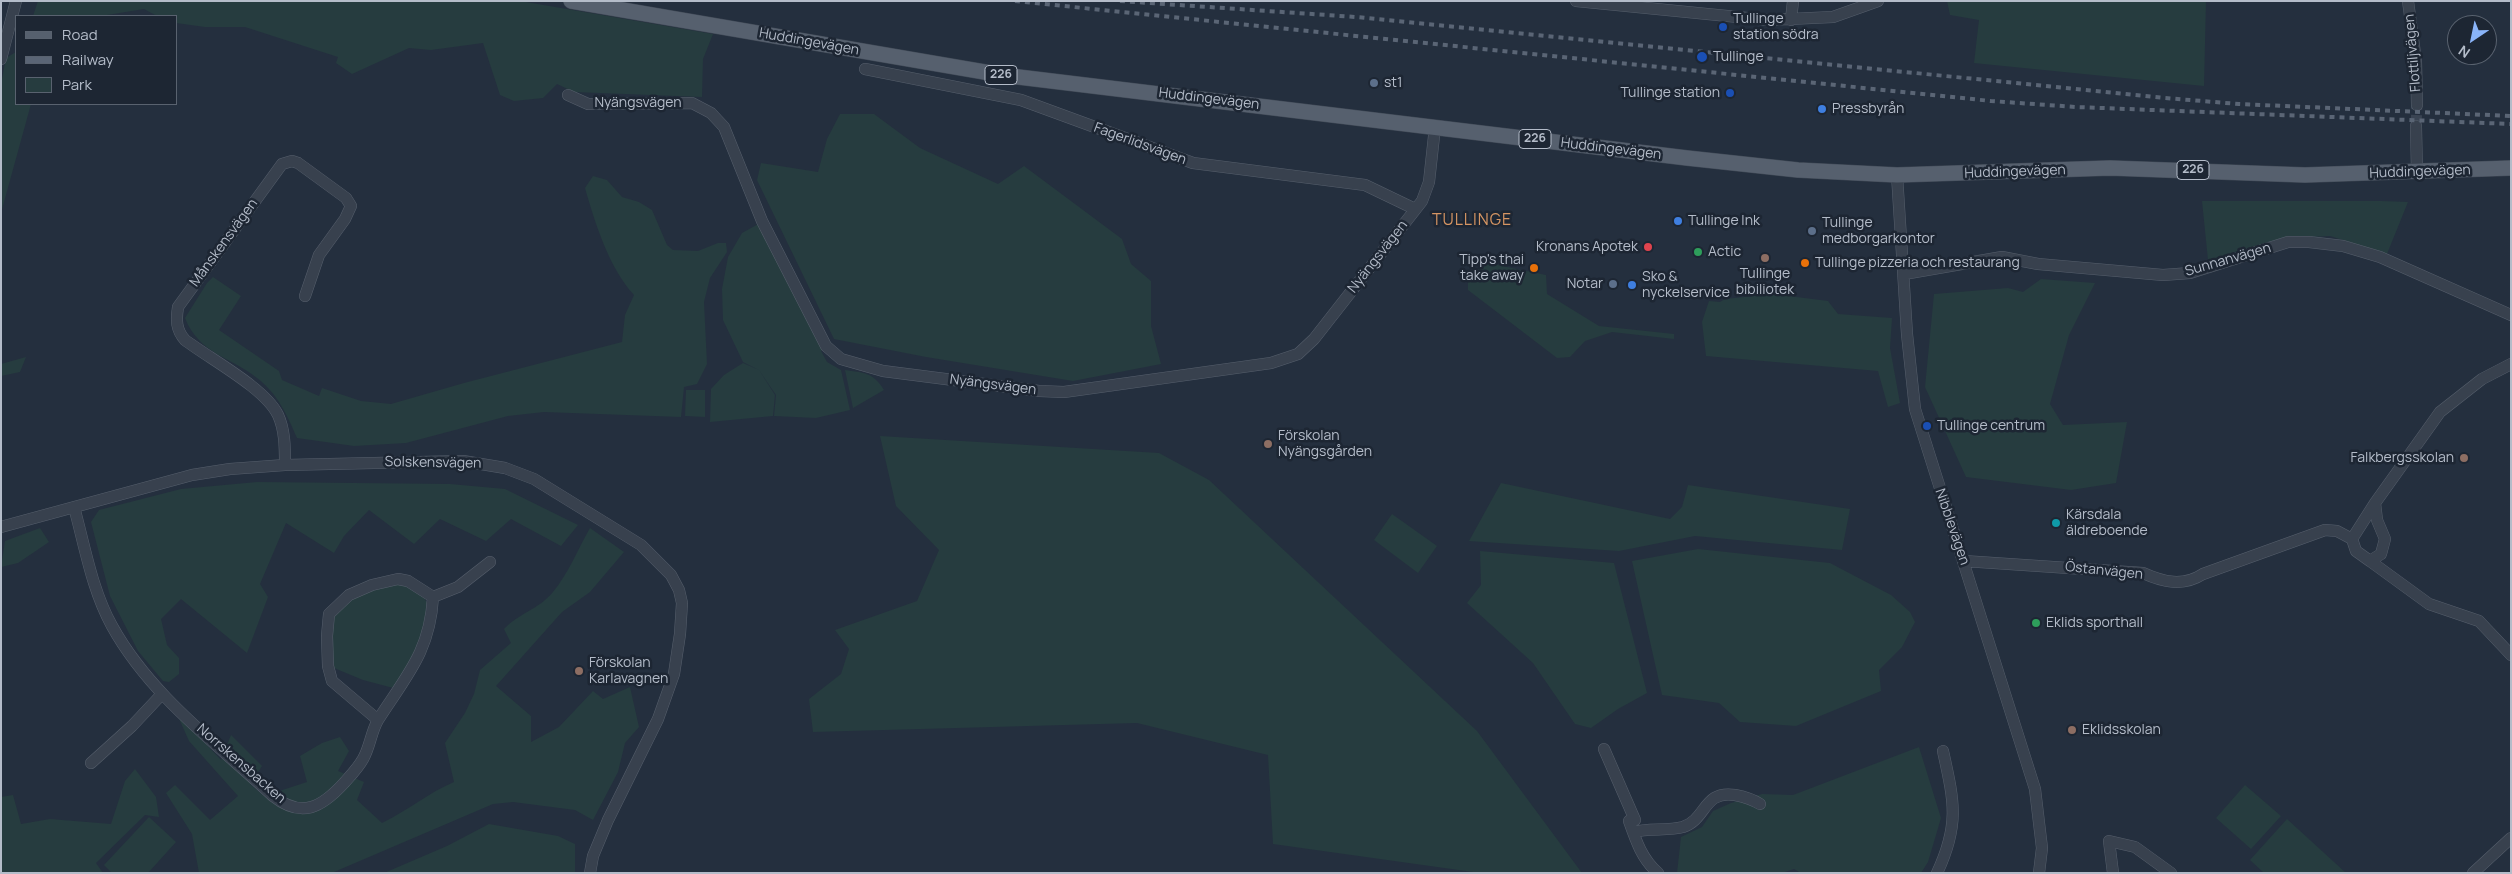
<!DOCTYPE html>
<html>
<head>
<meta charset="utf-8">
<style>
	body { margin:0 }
	#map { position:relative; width:2512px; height:874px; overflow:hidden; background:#242f3e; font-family:Manrope,sans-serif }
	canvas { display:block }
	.frame { position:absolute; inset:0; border:2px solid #b4bcc9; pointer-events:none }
	.legend { position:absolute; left:15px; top:15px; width:162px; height:90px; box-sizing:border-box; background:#1d2633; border:1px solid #59626f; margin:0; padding:6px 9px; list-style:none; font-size:15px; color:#b4bcc9 }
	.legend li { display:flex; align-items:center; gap:10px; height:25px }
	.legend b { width:25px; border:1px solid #59626f }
	.north { position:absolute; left:2447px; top:15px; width:50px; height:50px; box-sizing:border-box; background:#1d2633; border:1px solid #59626f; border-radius:50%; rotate:214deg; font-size:14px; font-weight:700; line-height:20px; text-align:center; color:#b4bcc9 }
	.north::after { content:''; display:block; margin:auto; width:18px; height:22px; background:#8ab4f8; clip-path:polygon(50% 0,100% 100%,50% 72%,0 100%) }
</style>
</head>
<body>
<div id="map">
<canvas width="2512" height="874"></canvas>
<div class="frame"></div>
<ul class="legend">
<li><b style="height:6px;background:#56606e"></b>Road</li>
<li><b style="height:6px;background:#5a6575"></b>Railway</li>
<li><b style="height:14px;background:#263c3f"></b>Park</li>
</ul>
<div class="north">N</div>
</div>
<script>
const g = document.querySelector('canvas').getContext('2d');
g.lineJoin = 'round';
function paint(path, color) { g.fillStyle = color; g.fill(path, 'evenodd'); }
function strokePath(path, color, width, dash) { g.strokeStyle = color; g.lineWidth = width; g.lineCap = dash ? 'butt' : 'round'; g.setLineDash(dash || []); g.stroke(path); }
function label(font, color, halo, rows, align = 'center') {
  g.font = font + ' Manrope,sans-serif'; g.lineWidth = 5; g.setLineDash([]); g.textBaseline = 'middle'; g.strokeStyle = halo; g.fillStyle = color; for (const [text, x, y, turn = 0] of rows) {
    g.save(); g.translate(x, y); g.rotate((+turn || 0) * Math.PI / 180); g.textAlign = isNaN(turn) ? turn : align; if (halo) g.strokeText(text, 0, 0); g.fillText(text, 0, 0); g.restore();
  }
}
paint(new Path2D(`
	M 38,1 L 520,1 L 713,34 L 703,59 L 702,97 L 574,92 L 557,84 L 543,98 L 514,101 L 500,95 L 483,43 L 431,50 L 409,48 L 352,74 L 336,63 L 338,57 L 245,27 L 205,27 L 176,23 L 176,16 L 157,16 L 144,9 L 101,16 L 33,16 Z
	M 1947,1 L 2206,1 L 2204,86 L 1974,63 L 1979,20 L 1950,15 Z
	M 16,52 L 16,104 L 31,104 L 1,213 L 1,84 L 6,58 Z
	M 840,114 L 874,114 L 920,148 L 998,184 L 1024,166 L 1122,239 L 1131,264 L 1151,281 L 1151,326 L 1161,364 L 1073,381 L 926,357 L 834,339 L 757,180 L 761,163 L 818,172 L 827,139 Z
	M 593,176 L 607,180 L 622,197 L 639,202 L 652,210 L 667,245 L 673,250 L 698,251 L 718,243 L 726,243 L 727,252 L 710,278 L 704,302 L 707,364 L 697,384 L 684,387 L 681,417 L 544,412 L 508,416 L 406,443 L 354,446 L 297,438 C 287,415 278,394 257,378 C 231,357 199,354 185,318 L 207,283 L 213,277 L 241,296 L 219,330 L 279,371 L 282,380 L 319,396 L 322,388 L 361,401 L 391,404 L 464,383 L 622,342 L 625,315 L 634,295 C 609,268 595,223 585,188 Z
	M 2202,201 L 2381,201 L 2408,202 L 2387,254 L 2330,236 L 2283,238 L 2208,260 Z
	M 762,222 L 826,346 L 821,351 L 827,362 L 841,370 L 850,410 L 816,418 L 774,416 L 776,395 L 759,370 L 743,362 L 723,320 L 722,289 L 728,257 L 742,233 Z
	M 1483,262 L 1546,275 L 1547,294 L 1599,326 L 1674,334 L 1674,339 L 1612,332 L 1585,341 L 1570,357 L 1557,358 L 1468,290 L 1468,281 Z
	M 2041,279 L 2095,283 L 2069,335 L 2050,404 L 2063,425 L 2127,422 L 2116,483 L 2071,490 L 1966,477 L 1925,387 L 1934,294 L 2008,288 L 2023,292 Z
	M 1773,294 L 1828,301 L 1838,314 L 1892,318 L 1890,348 L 1900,403 L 1888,407 L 1878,371 L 1706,356 L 1702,322 L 1709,301 L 1720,302 L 1725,299 Z
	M 26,357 L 20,372 L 1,376 L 1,364 Z
	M 743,363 L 759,370 L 775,395 L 773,416 L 710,422 L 711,389 L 724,375 Z
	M 845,370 C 864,373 873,372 884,390 L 853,408 Z
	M 686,390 L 705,390 L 705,417 L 685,416 Z
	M 880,436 L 1159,453 L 1209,480 L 1477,731 L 1582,873 L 1480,873 L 1273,844 L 1268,755 L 1137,723 L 813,732 L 809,699 L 841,674 L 849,649 L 835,630 L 917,601 L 939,550 L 896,506 Z
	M 257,482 L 450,484 L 505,489 L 578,525 L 561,546 L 511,519 L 486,541 L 440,519 L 414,544 L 369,510 L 344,536 L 334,553 L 286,523 L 260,584 L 268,597 L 247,653 L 181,599 L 161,619 L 167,645 L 179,658 L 179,674 L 169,682 L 163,681 L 138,651 L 110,596 L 91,522 L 99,510 L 181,489 Z
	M 1501,483 L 1670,519 L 1682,507 L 1688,485 L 1850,509 L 1842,550 L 1695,536 L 1619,551 L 1469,541 Z
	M 1392,514 L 1437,546 L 1418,573 L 1374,540 Z
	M 40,528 L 49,542 L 18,563 L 1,567 L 5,541 Z
	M 590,528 L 624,552 L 590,592 L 562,612 L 496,686 L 531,716 L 531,742 L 559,727 L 593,691 L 603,699 L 630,687 L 639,727 L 625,743 L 618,772 L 593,820 L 575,810 L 513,802 L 493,804 L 334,872 L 199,873 L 192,834 L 166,793 L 175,785 L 210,820 L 238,796 L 189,741 L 176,712 L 221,760 L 231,735 L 262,766 L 250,784 L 264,796 L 307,782 L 300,756 L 322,743 L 340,737 L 349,751 L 338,771 L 364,782 L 357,800 L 382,823 C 407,811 428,793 454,782 L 445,743 L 465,713 L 474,694 L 480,670 L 511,643 L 504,629 C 519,613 538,610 553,592 C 568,574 578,549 590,528 Z
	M 1698,549 L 1830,563 L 1891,595 L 1910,612 L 1915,622 L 1902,647 L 1879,670 L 1881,691 L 1796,726 L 1740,722 L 1719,703 L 1662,695 L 1632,561 Z
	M 1480,551 L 1614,563 L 1647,693 L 1618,709 L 1591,728 L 1575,724 L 1533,663 L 1467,603 L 1481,585 Z
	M 397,583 L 420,592 L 428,604 L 418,656 L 397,689 L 363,680 L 334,668 C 325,605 337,597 397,583 Z
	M 1919,747 L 1941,818 L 1928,862 L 1921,873 L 1801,873 L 1794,869 L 1782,873 L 1677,873 L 1681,837 L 1702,827 L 1713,811 L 1731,803 L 1762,794 L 1793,795 Z
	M 135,769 L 156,797 L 159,817 L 145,815 L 96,863 L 103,873 L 2,873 L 1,797 L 13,795 L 21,824 L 50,819 L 111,824 L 125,781 Z
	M 2245,785 L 2281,816 L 2251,849 L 2216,818 Z
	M 149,817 L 176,842 L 148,873 L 112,873 L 104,865 Z
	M 2287,819 L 2346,873 L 2264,873 L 2250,860 Z
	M 489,824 L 558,836 L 575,844 L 575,873 L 384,873 L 447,846 Z`), '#263c3f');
strokePath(new Path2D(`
	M 2416,126 L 2417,105`), '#3a4453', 11, [11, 5.5]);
const minor = new Path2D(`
	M 1576,1 L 1768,20 L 1833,17 L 1878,1
	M 2408,1 L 2416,61 L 2417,105
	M 1791,20 L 1793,1
	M 1,59 L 16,1
	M 865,69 L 1021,100 L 1193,163 L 1365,185 L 1415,209
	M 568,95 L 588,104 L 692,103 L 711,113 L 724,127 L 762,221 L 826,346 L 841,359 L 883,371 L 1039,391 L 1064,392 L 1271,363 L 1298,354 L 1314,339 L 1422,201 L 1429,182 L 1435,127
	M 2416,126 L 2417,172
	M 1897,175 L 1907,334 L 1915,409 L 2035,789 L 2042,848 L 2039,873
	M 1904,274 L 2002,257 L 2038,264 L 2163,275 L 2190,273 L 2288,242 L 2309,242 L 2343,246 L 2380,257 L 2511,315
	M 285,465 C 285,448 285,430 278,415 C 265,388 210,359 185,340 C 176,330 176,320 178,307 L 282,164 L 292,161 L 298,163 L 346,198 L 351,206 L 345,219 L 319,255 L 305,296
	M 74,507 C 85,547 92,590 112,626 C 150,695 216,743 273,796 C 302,819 322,807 344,783 C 351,775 358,768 363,759 C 370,747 371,732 378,720 C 406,676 430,652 433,597 L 458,587 L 490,562
	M 1,527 L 192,475 L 230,469 L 285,465 L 463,461 L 505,468 L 534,479 L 641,545 L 671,575 L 679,590 L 682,603 L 680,634 L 674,674 L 658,719 L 608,820 L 593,856 L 590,873
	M 2352,539 L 2356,551 L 2370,561 L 2381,554 L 2385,539 L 2377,520 L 2375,503 L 2440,412 L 2482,379 L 2511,364
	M 1964,561 L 2143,573 C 2163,582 2183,587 2203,574 L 2325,530 L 2337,531 L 2352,539 L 2375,503
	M 2370,561 L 2429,604 L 2479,621 L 2511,655
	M 378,720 L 332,681 L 328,666 L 327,636 L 329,614 L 349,595 L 372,585 L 398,579 L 408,581 L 433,597
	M 1604,749 L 1635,820 L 1629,821 C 1636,841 1642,859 1658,873
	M 91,763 L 132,726 L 162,694
	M 1633,832 C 1649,828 1668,831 1683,827 C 1707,819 1703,790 1735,795 C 1745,797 1752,799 1760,804
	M 1937,873 C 1960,824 1954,801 1943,751
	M 2113,873 L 2109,841 L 2135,847 L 2171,873
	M 2473,873 L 2511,838`);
const major = new Path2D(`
	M 571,1 L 1002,75 L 1687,158 L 1798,170 L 1897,175 L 2110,168 L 2305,175 L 2511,168`);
strokePath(minor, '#565f6c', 12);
strokePath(major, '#414a57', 16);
strokePath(minor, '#38414e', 11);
strokePath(major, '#56606e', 15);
strokePath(new Path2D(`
	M 1015,1 L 1991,101 L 2076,107 L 2511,124
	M 1120,1 L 1356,17 L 2165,98 L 2239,104 L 2511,116`), '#5a6575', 4, [5, 5]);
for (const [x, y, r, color] of [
	[1723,27,5,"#1a4fb4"],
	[1702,57,6,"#1a4fb4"],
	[1374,83,5,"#5c6f8a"],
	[1730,93,5,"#1a4fb4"],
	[1822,109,5,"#3f7fe0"],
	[1678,221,5,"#3f7fe0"],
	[1812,231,5,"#5c6f8a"],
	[1648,247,5,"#e0444e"],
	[1698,252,5,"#2e9e5b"],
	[1765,258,5,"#8d6e63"],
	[1805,263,5,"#e8710a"],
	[1534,268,5,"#e8710a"],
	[1613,284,5,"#5c6f8a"],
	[1632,285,5,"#3f7fe0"],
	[1927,426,5,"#1a4fb4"],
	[1268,444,5,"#8d6e63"],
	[2464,458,5,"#8d6e63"],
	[2056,523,5,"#0f9aa8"],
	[2036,623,5,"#2e9e5b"],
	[579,671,5,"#8d6e63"],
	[2072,730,5,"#8d6e63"]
]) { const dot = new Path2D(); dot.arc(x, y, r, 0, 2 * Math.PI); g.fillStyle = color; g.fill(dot); strokePath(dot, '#1d2633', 2); }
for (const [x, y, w] of [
	[1001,75,32],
	[1535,139,32],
	[2193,170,32]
]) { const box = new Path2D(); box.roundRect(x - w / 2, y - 9.5, w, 19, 4); g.fillStyle = '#1d2633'; g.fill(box); strokePath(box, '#b4bcc9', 1); }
label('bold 12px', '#b4bcc9', null, [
	["226",1001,75],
	["226",1535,139],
	["226",2193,170]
]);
label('14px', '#b4bcc9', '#1d2633', [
	["Tullinge",1733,19],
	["station södra",1733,35],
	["Tullinge",1713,57],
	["st1",1384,83],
	["Tullinge station",1720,93,"right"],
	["Pressbyrån",1832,109],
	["Tullinge Ink",1688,221],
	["Tullinge",1822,223],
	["medborgarkontor",1822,239],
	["Kronans Apotek",1638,247,"right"],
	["Actic",1708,252],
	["Tipp's thai",1524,260,"right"],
	["take away",1524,276,"right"],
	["Tullinge pizzeria och restaurang",1815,263],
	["Tullinge",1765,274,"center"],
	["bibiliotek",1765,290,"center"],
	["Sko &",1642,277],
	["nyckelservice",1642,293],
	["Notar",1603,284,"right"],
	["Tullinge centrum",1937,426],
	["Förskolan",1278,436],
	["Nyängsgården",1278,452],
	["Falkbergsskolan",2454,458,"right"],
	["Kärsdala",2066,515],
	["äldreboende",2066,531],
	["Eklids sporthall",2046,623],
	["Förskolan",589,663],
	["Karlavagnen",589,679],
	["Eklidsskolan",2082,730]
], 'left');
label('14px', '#b4bcc9', '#1d2633', [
	["Huddingevägen",809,42,10],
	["Flottiljvägen",2413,53,-95],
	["Huddingevägen",1209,99,7],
	["Nyängsvägen",638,103],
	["Fagerlidsvägen",1140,144,20],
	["Huddingevägen",1611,149,7],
	["Huddingevägen",2015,172,-2],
	["Huddingevägen",2420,172,-2],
	["Månskensvägen",224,243,-54],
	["Nyängsvägen",1378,257,-52],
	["Sunnanvägen",2228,260,-16],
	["Nyängsvägen",993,385,7],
	["Solskensvägen",433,463,1],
	["Nibblevägen",1952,527,71],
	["Östanvägen",2104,571,6],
	["Norrskensbacken",241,764,41]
]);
g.letterSpacing = '1px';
label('16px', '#d59563', '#1d2633', [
	["TULLINGE",1472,221]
]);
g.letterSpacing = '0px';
</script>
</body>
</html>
